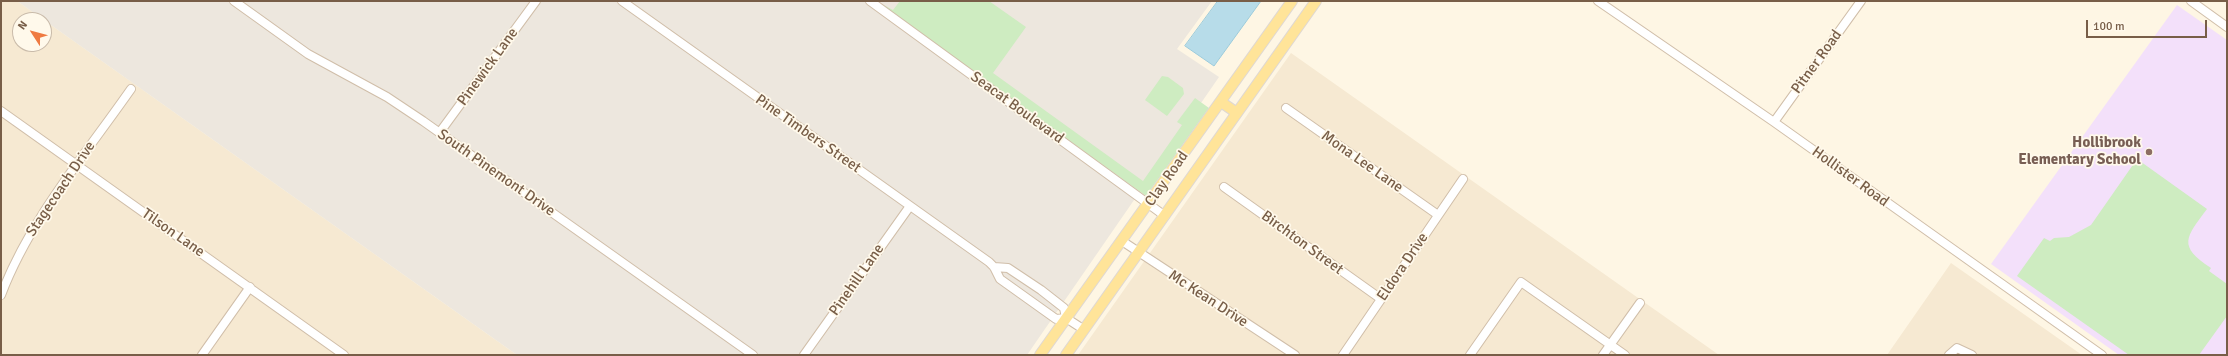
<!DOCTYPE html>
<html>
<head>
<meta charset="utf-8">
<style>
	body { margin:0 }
	#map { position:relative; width:2228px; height:356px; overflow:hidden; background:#fef6e4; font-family:Signika,sans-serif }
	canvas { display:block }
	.frame { position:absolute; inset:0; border:2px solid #785e48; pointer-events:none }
	.north { position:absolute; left:12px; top:12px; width:40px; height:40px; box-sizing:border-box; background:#fff9eb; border:1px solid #c9bbaa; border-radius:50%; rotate:306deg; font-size:11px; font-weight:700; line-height:16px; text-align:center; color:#785e48 }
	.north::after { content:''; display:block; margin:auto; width:14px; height:18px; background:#ef7a41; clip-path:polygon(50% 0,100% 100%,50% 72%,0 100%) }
	.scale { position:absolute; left:2086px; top:20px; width:121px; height:18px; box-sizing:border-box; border:2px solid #785e48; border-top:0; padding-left:5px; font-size:12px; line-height:14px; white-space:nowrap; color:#785e48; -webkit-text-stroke:3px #fff9eb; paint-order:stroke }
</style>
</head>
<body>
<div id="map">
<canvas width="2228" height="356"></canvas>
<div class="frame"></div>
<div class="north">N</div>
<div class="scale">100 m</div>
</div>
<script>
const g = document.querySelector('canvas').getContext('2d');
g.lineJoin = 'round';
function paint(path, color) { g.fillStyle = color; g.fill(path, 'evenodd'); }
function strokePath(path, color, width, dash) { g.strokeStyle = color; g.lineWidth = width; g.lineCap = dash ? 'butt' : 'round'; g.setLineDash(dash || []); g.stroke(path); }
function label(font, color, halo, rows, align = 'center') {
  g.font = font + ' Signika,sans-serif'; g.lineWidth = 3.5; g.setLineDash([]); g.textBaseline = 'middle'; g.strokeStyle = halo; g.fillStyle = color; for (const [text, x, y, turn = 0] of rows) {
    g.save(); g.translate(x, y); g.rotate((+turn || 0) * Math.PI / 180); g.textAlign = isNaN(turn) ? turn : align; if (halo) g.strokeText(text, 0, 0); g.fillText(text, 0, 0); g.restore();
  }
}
paint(new Path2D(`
	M 1,1 L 17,1 L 44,20 L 20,20 L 20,44 L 44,44 L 44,20 L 517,355 L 1,355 Z
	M 1291,53 L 1719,355 L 1078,355 Z
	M 1951,263 L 2082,355 L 1887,355 Z`), '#f6e9d2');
paint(new Path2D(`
	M 17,1 L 1212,1 L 1177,49 L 1219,77 L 1027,355 L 517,355 Z`), '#ede7de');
paint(new Path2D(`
	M 2177,5 L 2227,40 L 2227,355 L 2119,355 L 1991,264 Z`), '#f3e0fa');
paint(new Path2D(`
	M 876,1 L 893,10 L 900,1 L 989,1 L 1026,27 L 993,73 L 1143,181 L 1182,125 L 1177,122 L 1195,98 L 1209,108 L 1146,196 Z
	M 1162,76 L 1168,77 L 1183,88 L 1184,94 L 1167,116 L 1145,100 Z
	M 2137,159 L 2207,209 C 2186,237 2177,246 2211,268 L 2209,271 L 2227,284 L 2227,316 L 2199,355 L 2129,355 L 2017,276 L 2044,238 L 2050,241 L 2054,238 L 2069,237 L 2091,225 Z`), '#ceecc1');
const water = new Path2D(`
	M 1218,1 L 1261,1 L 1214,66 L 1185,46 Z`);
paint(water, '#b7dce9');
strokePath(water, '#9ccbdb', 1);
const minor = new Path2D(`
	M 234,1 L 308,54 L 387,97 L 423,121 L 753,355
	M 622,1 L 989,262 L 994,267 L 1000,279 L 1056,319 L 1066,318 L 1083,329
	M 870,1 L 1165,216
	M 1598,1 L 1774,122 L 2102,355
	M 2191,1 L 2227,27
	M 1286,108 L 1438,215
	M 1,111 L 344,355
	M 1774,122 L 1861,1
	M 440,132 L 536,1
	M 1224,187 L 1381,299
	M 1122,241 L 1295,355
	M 994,267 L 1008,268 L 1041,290 L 1064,308 L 1066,318
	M 1,295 C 30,219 85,155 131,89
	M 202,355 L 250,287
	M 804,355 L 910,206
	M 1343,355 L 1463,179
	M 1470,355 L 1521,282 L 1625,355
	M 1603,355 L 1640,303
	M 1949,355 L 1957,348 L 1972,355`);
const major = new Path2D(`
	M 1221,102 L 1237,113
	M 1040,355 L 1292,1
	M 1066,355 L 1316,1`);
strokePath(minor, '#d0bea9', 10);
strokePath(major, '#dfd8d3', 12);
strokePath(minor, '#fff', 8);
strokePath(major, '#ffe499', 10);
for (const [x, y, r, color] of [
	[2149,152,4,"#8d6e63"]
]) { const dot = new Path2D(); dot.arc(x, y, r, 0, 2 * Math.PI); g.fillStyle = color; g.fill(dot); strokePath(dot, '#fff9eb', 1.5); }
label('15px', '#785e48', '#fff9eb', [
	["Pitner Road",1817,62,-54],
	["Pinewick Lane",488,67,-54],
	["Seacat Boulevard",1017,108,36],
	["Pine Timbers Street",808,134,35],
	["Mona Lee Lane",1362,162,35],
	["South Pinemont Drive",496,173,35],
	["Hollister Road",1850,177,36],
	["Clay Road",1167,179,-55],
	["Stagecoach Drive",61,189,-56],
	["Tilson Lane",173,233,35],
	["Birchton Street",1302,243,36],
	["Eldora Drive",1403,267,-56],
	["Pinehill Lane",857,280,-55],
	["Mc Kean Drive",1208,299,33]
]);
label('bold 15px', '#785e54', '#fff9eb', [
	["Hollibrook",2141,143],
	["Elementary School",2141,160]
], 'right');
</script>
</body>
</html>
